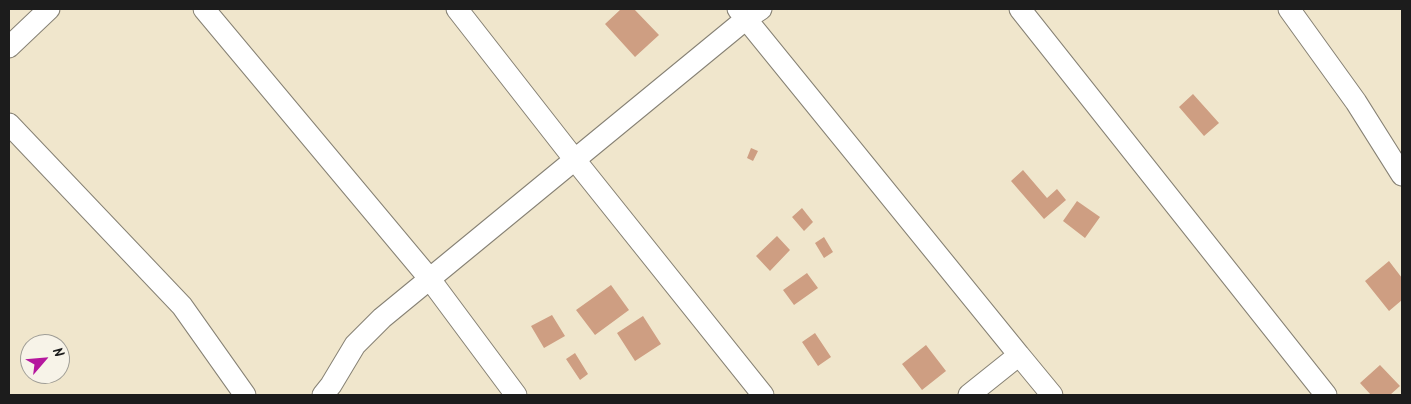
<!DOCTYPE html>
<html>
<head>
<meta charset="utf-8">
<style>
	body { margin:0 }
	#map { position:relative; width:1411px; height:404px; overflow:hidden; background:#f0e6cc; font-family:Kalam,sans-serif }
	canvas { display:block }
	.frame { position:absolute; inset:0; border:10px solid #1c1c1c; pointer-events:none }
	.north { position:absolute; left:20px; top:334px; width:50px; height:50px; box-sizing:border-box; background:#f7f3e8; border:1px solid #9f9d96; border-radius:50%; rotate:63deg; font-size:14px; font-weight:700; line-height:20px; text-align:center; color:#1c1c1c }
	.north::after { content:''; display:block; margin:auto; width:18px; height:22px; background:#b5179e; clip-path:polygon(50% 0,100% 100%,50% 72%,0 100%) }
</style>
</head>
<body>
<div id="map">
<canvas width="1411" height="404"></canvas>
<div class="frame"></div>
<div class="north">N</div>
</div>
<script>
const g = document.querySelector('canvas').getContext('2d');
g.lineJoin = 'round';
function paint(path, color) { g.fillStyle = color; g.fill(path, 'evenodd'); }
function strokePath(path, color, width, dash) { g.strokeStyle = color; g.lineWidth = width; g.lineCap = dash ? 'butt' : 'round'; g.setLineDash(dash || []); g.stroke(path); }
paint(new Path2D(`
	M 621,9 L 634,9 L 659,35 L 635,57 L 605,24 Z
	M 1193,94 L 1219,123 L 1204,136 L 1179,107 Z
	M 751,148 L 758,151 L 753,161 L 747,158 Z
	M 1023,170 L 1047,198 L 1057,189 L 1066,200 L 1044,219 L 1011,181 Z
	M 1077,201 L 1100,217 L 1085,238 L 1063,221 Z
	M 802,208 L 813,222 L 804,231 L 792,217 Z
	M 777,236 L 790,250 L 770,271 L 756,256 Z
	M 824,237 L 833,252 L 824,258 L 815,243 Z
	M 1389,261 L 1402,278 L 1402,300 L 1389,311 L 1365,281 Z
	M 807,273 L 818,288 L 794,305 L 783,290 Z
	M 611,285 L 629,310 L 595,335 L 576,310 Z
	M 552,315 L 565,336 L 544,348 L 531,326 Z
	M 643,316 L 661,344 L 635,361 L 617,333 Z
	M 815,333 L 831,357 L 818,366 L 802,342 Z
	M 926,345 L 946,371 L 922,390 L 902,364 Z
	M 575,353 L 588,374 L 580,380 L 566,359 Z
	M 1380,365 L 1400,386 L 1390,395 L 1371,395 L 1360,383 Z`), '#ce9e82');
const minor = new Path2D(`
	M 204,9 L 429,278 L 516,395
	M 457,9 L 575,160 L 763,395
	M 738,9 L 1019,355 L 969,395
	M 1020,9 L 1326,395
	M 1289,9 L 1356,102 L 1402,175
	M 9,47 L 49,9
	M 9,124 L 182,306 L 245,395
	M 1019,355 L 1052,395
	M 323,395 L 331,385 L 355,345 L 382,318 L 746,19 L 761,9`);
strokePath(minor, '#868174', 23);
strokePath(minor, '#fff', 21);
</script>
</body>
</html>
